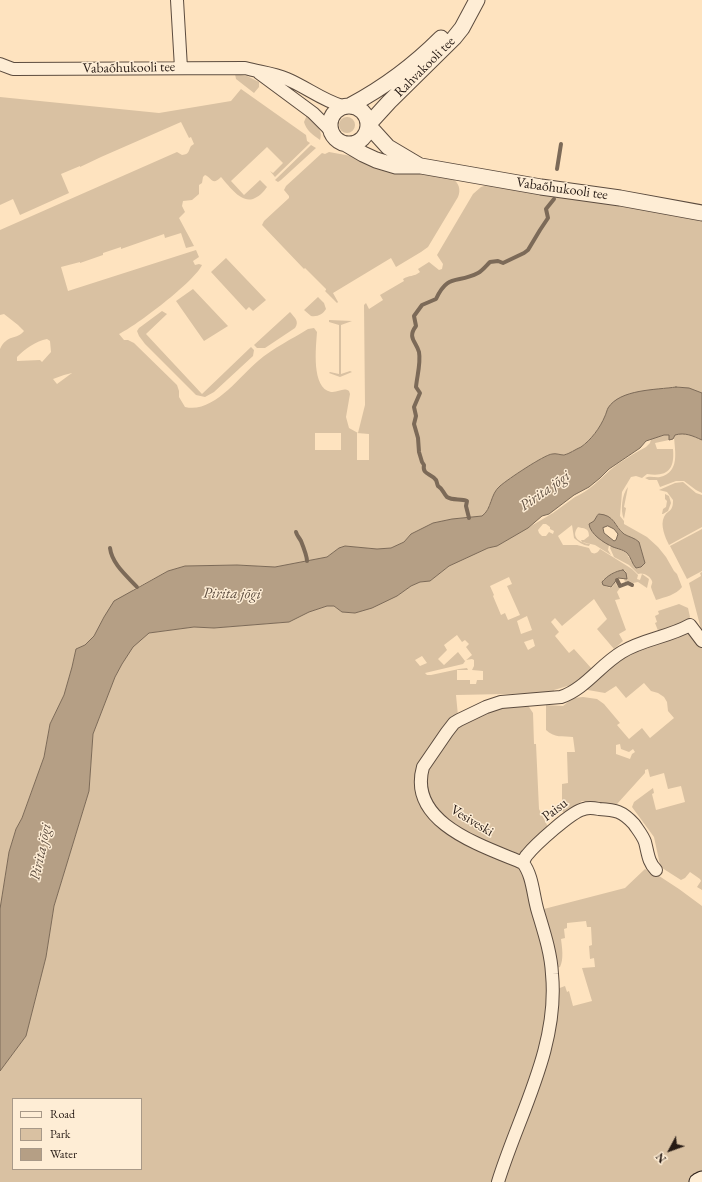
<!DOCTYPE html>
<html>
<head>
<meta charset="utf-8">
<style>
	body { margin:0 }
	#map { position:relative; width:702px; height:1182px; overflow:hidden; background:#fee3bf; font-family:"EB Garamond",serif }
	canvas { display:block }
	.legend { position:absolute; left:12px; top:1098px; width:130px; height:72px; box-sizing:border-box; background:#feedd5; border:1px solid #a89988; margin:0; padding:5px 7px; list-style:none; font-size:12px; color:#261a14 }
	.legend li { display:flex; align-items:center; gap:8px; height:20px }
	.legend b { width:20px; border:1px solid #a89988 }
	.north { position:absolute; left:650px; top:1130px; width:40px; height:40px; -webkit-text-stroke:3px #feedd5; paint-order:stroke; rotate:229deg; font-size:11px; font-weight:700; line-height:16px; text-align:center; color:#261a14 }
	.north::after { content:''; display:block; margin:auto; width:14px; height:18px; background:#261a14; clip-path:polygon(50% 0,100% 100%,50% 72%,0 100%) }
</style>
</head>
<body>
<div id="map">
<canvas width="702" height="1182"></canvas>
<ul class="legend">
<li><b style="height:5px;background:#feedd5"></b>Road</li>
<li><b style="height:11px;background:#d9c1a2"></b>Park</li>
<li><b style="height:11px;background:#b59f85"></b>Water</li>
</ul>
<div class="north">N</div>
</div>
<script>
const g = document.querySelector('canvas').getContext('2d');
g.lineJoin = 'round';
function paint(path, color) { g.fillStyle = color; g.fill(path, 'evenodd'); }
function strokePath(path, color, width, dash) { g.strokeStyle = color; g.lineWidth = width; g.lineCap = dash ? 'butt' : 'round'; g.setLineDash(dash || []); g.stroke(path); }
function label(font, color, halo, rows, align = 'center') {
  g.font = font + ' "EB Garamond",serif'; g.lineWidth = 3; g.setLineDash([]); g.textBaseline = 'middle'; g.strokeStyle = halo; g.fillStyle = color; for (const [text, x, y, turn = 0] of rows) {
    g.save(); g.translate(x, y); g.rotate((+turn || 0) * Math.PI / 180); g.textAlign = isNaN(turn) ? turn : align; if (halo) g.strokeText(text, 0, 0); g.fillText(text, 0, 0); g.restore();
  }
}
paint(new Path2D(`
	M 235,74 L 247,76 L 259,82 L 259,87 L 254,93 L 236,79 Z
	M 241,89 L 306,135 L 307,141 L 310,143 L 275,177 L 270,171 L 273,173 L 283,163 L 267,147 L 231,181 L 244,195 L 260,180 L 267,187 C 264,191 260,196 255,198 C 242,205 229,186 221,177 C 212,186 212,178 205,175 L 203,177 L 202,183 L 199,185 L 199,194 L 192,200 L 183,201 L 182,206 L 185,212 L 179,218 L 194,246 L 186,248 L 181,233 L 165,238 L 164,234 L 121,249 L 121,247 L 103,253 L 103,255 L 80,263 L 80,262 L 61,267 L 68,291 L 196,250 L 199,257 L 193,261 L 195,265 L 199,264 L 202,265 C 195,281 136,326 119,334 L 124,340 L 128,340 L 134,343 L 177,385 L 179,391 L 179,397 L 185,407 C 213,414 239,377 258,361 C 273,348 292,339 308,329 L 314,328 L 317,332 C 316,347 311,388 331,392 C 338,393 343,387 349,391 L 350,394 L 346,417 L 349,428 L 358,433 L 365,405 L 364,305 L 366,303 L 369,309 L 383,300 L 380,295 L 404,281 L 403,279 C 409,275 414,277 420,272 L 418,269 L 429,262 L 439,270 L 442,269 L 443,264 L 437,255 L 473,194 L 481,187 L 487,185 L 590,200 L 702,220 L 702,393 C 693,390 684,386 674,387 C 656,388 626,402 608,408 C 602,428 587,448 566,454 C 561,456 555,453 551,454 C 539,458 511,477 501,485 C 490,493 492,508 482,516 L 452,519 L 433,523 L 411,534 L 404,542 L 391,548 L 377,549 L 345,546 L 339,548 L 327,557 L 275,567 L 237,565 L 185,566 L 168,571 L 134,589 L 104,617 L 94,636 L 85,645 L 76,649 L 72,667 L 64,695 L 50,724 L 44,757 L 22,818 L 16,829 L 9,852 L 0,909 L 0,349 C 7,334 17,340 24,331 L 18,325 L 4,314 L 0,315 L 0,230 L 177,152 L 182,155 C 190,154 188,151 191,146 L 194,144 L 191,137 L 189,138 L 181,122 L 101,157 L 80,167 L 80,166 L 61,174 L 69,193 L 20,215 L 13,199 L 0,205 L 0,97 L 159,113 L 231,101 ZM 47,339 L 50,341 L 51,352 L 42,362 L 40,360 L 17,361 L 17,357 C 25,349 36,341 47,339 ZM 72,373 L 57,384 L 53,379 L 64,375 ZM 315,433 L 341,433 L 341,450 L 315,450 ZM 357,433 L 369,434 L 369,460 L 357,460 Z
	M 307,115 C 314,123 324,129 320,140 C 313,135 306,130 304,122 Z
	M339 125a8 8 0 1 1 16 0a8 8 0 1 1-16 0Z
	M 311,145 L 316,148 L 281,180 L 278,182 L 275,180 Z
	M 329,152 L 351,156 L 358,159 L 397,169 L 452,179 C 459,182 461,190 458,197 L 428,247 L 421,252 L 396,267 L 391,258 L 333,293 L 338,302 L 337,303 L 325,291 L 326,290 L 326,289 L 305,268 L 304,269 L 262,225 L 264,221 L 289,198 L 289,196 L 284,190 L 286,186 L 322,153 L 325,154 Z
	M 226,258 L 266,300 L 253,311 L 249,307 L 246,310 L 211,272 Z
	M 193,289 L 228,326 L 204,341 L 176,301 Z
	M 318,297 L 324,303 L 326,309 C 323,314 318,317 311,316 L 304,310 Z
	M 162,311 L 167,314 L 146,334 L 202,394 L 251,347 L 254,350 L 253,356 L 214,392 L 205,397 L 196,395 L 145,344 L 139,336 L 137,331 L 139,328 Z
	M 290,312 C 294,317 300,321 295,328 L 265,348 L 257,348 L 254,345 Z
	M 329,320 L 352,321 L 341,325 L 341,374 L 350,371 L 352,372 L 340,377 L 329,373 L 330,372 L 339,374 L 339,325 L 329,322 Z
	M 679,433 L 688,434 L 702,440 L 702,493 L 696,490 L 684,481 L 676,481 L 660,487 L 657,480 L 649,480 L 645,478 C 650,475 655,478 660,477 C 680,472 675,452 674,437 L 675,435 Z
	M 664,435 L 670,435 L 669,440 L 655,443 L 657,449 L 673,449 C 675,470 667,477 647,474 L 642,478 L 636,476 L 631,477 L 622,492 L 620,516 L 624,521 L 624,524 L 647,537 L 658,547 L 666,557 L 674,571 L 677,574 L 682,587 C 676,595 665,597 656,600 C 655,597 652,591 651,587 C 651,585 653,583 652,581 C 650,576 643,572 638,574 L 629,565 L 614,557 L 610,548 L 611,546 L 619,548 L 626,553 L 636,568 L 640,568 L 645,563 L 639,542 L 623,533 L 611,518 L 605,515 L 599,514 L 597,516 L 594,521 L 589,524 L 592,532 L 609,545 L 608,550 L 611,555 L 595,545 L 582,542 L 581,540 L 584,540 L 589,536 C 589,527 583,529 578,527 C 570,537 580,543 590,544 L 589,546 C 582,545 579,542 574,538 L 572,525 L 558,536 L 563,545 L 577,545 L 589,548 L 591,552 C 594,555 598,553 600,549 L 632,569 L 638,575 L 637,579 L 640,580 L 642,574 L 649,579 L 647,588 L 638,582 L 633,583 L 629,581 L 625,582 L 624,579 L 626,572 L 623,570 L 615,572 L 603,580 L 603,585 L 610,588 L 613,586 L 615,581 L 617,586 L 620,588 L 617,592 L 620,599 L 615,600 L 626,630 L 619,634 L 623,641 L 614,649 L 597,629 L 607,619 L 594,599 L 562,626 L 555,618 L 551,622 L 559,632 L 555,636 L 569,653 L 574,649 L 592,669 L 574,684 L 554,690 L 554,693 L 456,695 L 458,716 L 475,718 L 503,707 L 527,704 L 533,713 L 534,744 L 536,744 L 539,809 L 548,827 L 525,851 L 557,989 L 565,986 L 567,992 L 569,991 L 573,1006 L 592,1001 L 582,968 L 595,967 L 594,958 L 590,959 L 589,946 L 592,945 L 591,927 L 587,927 L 586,921 L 567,923 L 567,928 L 564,929 L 565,938 L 561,939 C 562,947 564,959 560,967 L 556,968 L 540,910 L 625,888 L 645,869 L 650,872 L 653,872 L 679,889 L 702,906 L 702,1182 L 0,1182 L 0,1071 L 26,1036 L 46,957 L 54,906 L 89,791 L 93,734 L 115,677 L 122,664 L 133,646 L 149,633 L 194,627 L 214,628 L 289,622 L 309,612 L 327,606 L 334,606 L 342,612 L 355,613 L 386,601 L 397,596 L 411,586 L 420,582 L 430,581 L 449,566 L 461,560 L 488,548 L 497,546 L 553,513 L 575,497 C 589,491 598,481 609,471 C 618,463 636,452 646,447 L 650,443 L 651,439 ZM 543,524 L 546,524 L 550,527 L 550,529 L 554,531 L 553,534 L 549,532 L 546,536 L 542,536 L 539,533 L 538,530 ZM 509,577 L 512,584 L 507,586 L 520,615 L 508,620 L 505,613 L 501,615 L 493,596 L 494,595 L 490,586 ZM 527,616 L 532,630 L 521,634 L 517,621 ZM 457,635 L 462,642 L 465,640 L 469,644 L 466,647 L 472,655 L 465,661 L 458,652 L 444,665 L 438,659 L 447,650 L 444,645 ZM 533,639 L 535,646 L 528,650 L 524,642 ZM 422,656 L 427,663 L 420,666 L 415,660 ZM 472,659 L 474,660 L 474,666 L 472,670 L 483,671 L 483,680 L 477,680 L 476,684 L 470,684 L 470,680 L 457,680 L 457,670 L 468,670 L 467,668 L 459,669 L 431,675 L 427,675 L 425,673 L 463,664 L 466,660 ZM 13,1099 L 141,1099 L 141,1169 L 13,1169 Z
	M 683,482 L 696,493 L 702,495 L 702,527 L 669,545 C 665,537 660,525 664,517 C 668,509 673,513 673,500 L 667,492 L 659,490 L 675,483 Z
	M 628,487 L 624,507 L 626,508 L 624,519 C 620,511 622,494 628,487 Z
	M 665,494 L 669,496 L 671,503 L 668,511 L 663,514 L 662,514 L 663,509 L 666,507 L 667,501 L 665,499 Z
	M 702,529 L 702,571 L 687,579 L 670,546 Z
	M 702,572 L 702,633 L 689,583 L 701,576 L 700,573 Z
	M 679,604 L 688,608 L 690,617 L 687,621 L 659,633 L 655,623 L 657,622 L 655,616 L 659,614 L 658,611 Z
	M 687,633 L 690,633 L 702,648 L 702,890 L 697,887 L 701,881 L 700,879 L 690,872 L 685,878 L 681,880 L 659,866 L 660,865 L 654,837 L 632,807 L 634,802 L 653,788 L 654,793 L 652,794 L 656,810 L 685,802 L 681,786 L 668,789 L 664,773 L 650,777 L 648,769 L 645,770 L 645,773 L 617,804 L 608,806 L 582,801 L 564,813 L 562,811 L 562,784 L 568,783 L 567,752 L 575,752 L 573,737 C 563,736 554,738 546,730 L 546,705 L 563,706 L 573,698 L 583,697 L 597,699 L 604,704 L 620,723 L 617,725 L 629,739 L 642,728 L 650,738 L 674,718 L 668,711 L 667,702 L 664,697 L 658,693 L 651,691 L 644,683 L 626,698 L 616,686 L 605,693 L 588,690 L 586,688 L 600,673 L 635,650 ZM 620,744 L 621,749 L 629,752 L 633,749 L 635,752 L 632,754 L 630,759 L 616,754 L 616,745 Z`), '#d9c1a2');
const water = new Path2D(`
	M 676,387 L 689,388 L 702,393 L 702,440 C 693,436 685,432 675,435 L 673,439 L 669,440 L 669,435 L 664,435 L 646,441 L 640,448 L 609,469 L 600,478 L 589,487 L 574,495 L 549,514 L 542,516 L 528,528 L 497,546 L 488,548 L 449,566 L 430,581 L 420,582 L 411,586 L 397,596 L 372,608 L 355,613 L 342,612 L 334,606 L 327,606 L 309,612 L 289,622 L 214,628 L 194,627 L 149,633 L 133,647 L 122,664 L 115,677 L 93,734 L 89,791 L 54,906 L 46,957 L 26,1036 L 0,1071 L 0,909 L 9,852 L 16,829 L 22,818 L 44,757 L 50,724 L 64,695 L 72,667 L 76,649 L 85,645 L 94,636 L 104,617 L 114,601 L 168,571 L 185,566 L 237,565 L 275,567 L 327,557 L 339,548 L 345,546 L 377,549 L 391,548 L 404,542 L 411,534 L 433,523 L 452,519 L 482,516 C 492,509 490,494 500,486 C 508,479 544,455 552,454 C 556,453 560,455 564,455 C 569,454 576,449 581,447 C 591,440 600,428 605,416 C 606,414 607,410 608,408 C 620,389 656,390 676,387 Z
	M 599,514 C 615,515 614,526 624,534 C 629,537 635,538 639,542 L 645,563 L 641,567 L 636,568 C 632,564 631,557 627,553 C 622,549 618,549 613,547 C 604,543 590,534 589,524 L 594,521 L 597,516 ZM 608,526 L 614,529 L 618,534 L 616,540 L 614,541 L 604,533 L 603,528 Z
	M 623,570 L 626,573 L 627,579 L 618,578 L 611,587 L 603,585 L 602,582 C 607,576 615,571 623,570 Z`);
paint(water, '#b59f85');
strokePath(water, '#7c6a58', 1);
strokePath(new Path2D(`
	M 557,169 L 561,144
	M 469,518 L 466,506 L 467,501 C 461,498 453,501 447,497 C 443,493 443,489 438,486 C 437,484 437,482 436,480 C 431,473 422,475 424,465 L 422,462 L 419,452 L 418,438 L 414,424 L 416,416 L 414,407 L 420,393 L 416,387 C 417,376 421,363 419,352 C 416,341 407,338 416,326 L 414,316 L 422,305 L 436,299 C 448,273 457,284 478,273 C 482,271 486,266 490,262 L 498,261 L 503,263 L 524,253 L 528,250 L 540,230 L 548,218 L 546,209 L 554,199
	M 296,532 C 297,536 299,537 301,541 C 303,546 307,557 307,561
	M 110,548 C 112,564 127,576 137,587
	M 617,580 L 620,586 L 628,583 L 632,585`), '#7c6a58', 4);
const minor = new Path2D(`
	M 177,0 L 181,68
	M 0,64 L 13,69 L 245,68 C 259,72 273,73 287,79 C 306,87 322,100 342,106
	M 259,73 L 313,113 L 330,130
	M 523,863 C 524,860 525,857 527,855 C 535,845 572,811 584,809 C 589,807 594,808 599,809 C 616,810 622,811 634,824 C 638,830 643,836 645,842 C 648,853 648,862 656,870
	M 498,1182 C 519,1114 559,1047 552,974 C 551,953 544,932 538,912 C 533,896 533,876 523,863 C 483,846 407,823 423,767 L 447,732 L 454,723 L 459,720 L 486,707 L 501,702 L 561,697 C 585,689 600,665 622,652 C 643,639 669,637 690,625 L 702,641`);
const tertiary = new Path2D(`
	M 351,105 C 383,88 415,64 441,38
	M330 125a19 19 0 1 1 38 0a19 19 0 1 1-38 0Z
	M 368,125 L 389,102 L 454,38 L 462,28 L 477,0
	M 368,125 L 388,147 L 420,166
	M 346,144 L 363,154 L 376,160 L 396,166 L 421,166 L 541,187 L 620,198 L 702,213`);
const secondary = new Path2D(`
	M 698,1182 L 702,1180`);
strokePath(minor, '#5c4c3f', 14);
strokePath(tertiary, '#5c4c3f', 17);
strokePath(secondary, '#261a14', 19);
strokePath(minor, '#feedd5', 12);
strokePath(tertiary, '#feedd5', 15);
strokePath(secondary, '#feedd5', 17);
label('14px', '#261a14', '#feedd5', [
	["Rahvakooli tee",425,67,-45],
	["Vabaõhukooli tee",129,68,-1],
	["Vabaõhukooli tee",562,189,8],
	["Paisu",555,810,-37],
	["Vesiveski",472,821,31]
]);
label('italic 15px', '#5f4f41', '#feedd5', [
	["Pirita jõgi",545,491,-35],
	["Pirita jõgi",232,594,1],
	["Pirita jõgi",41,852,-78]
]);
</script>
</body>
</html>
